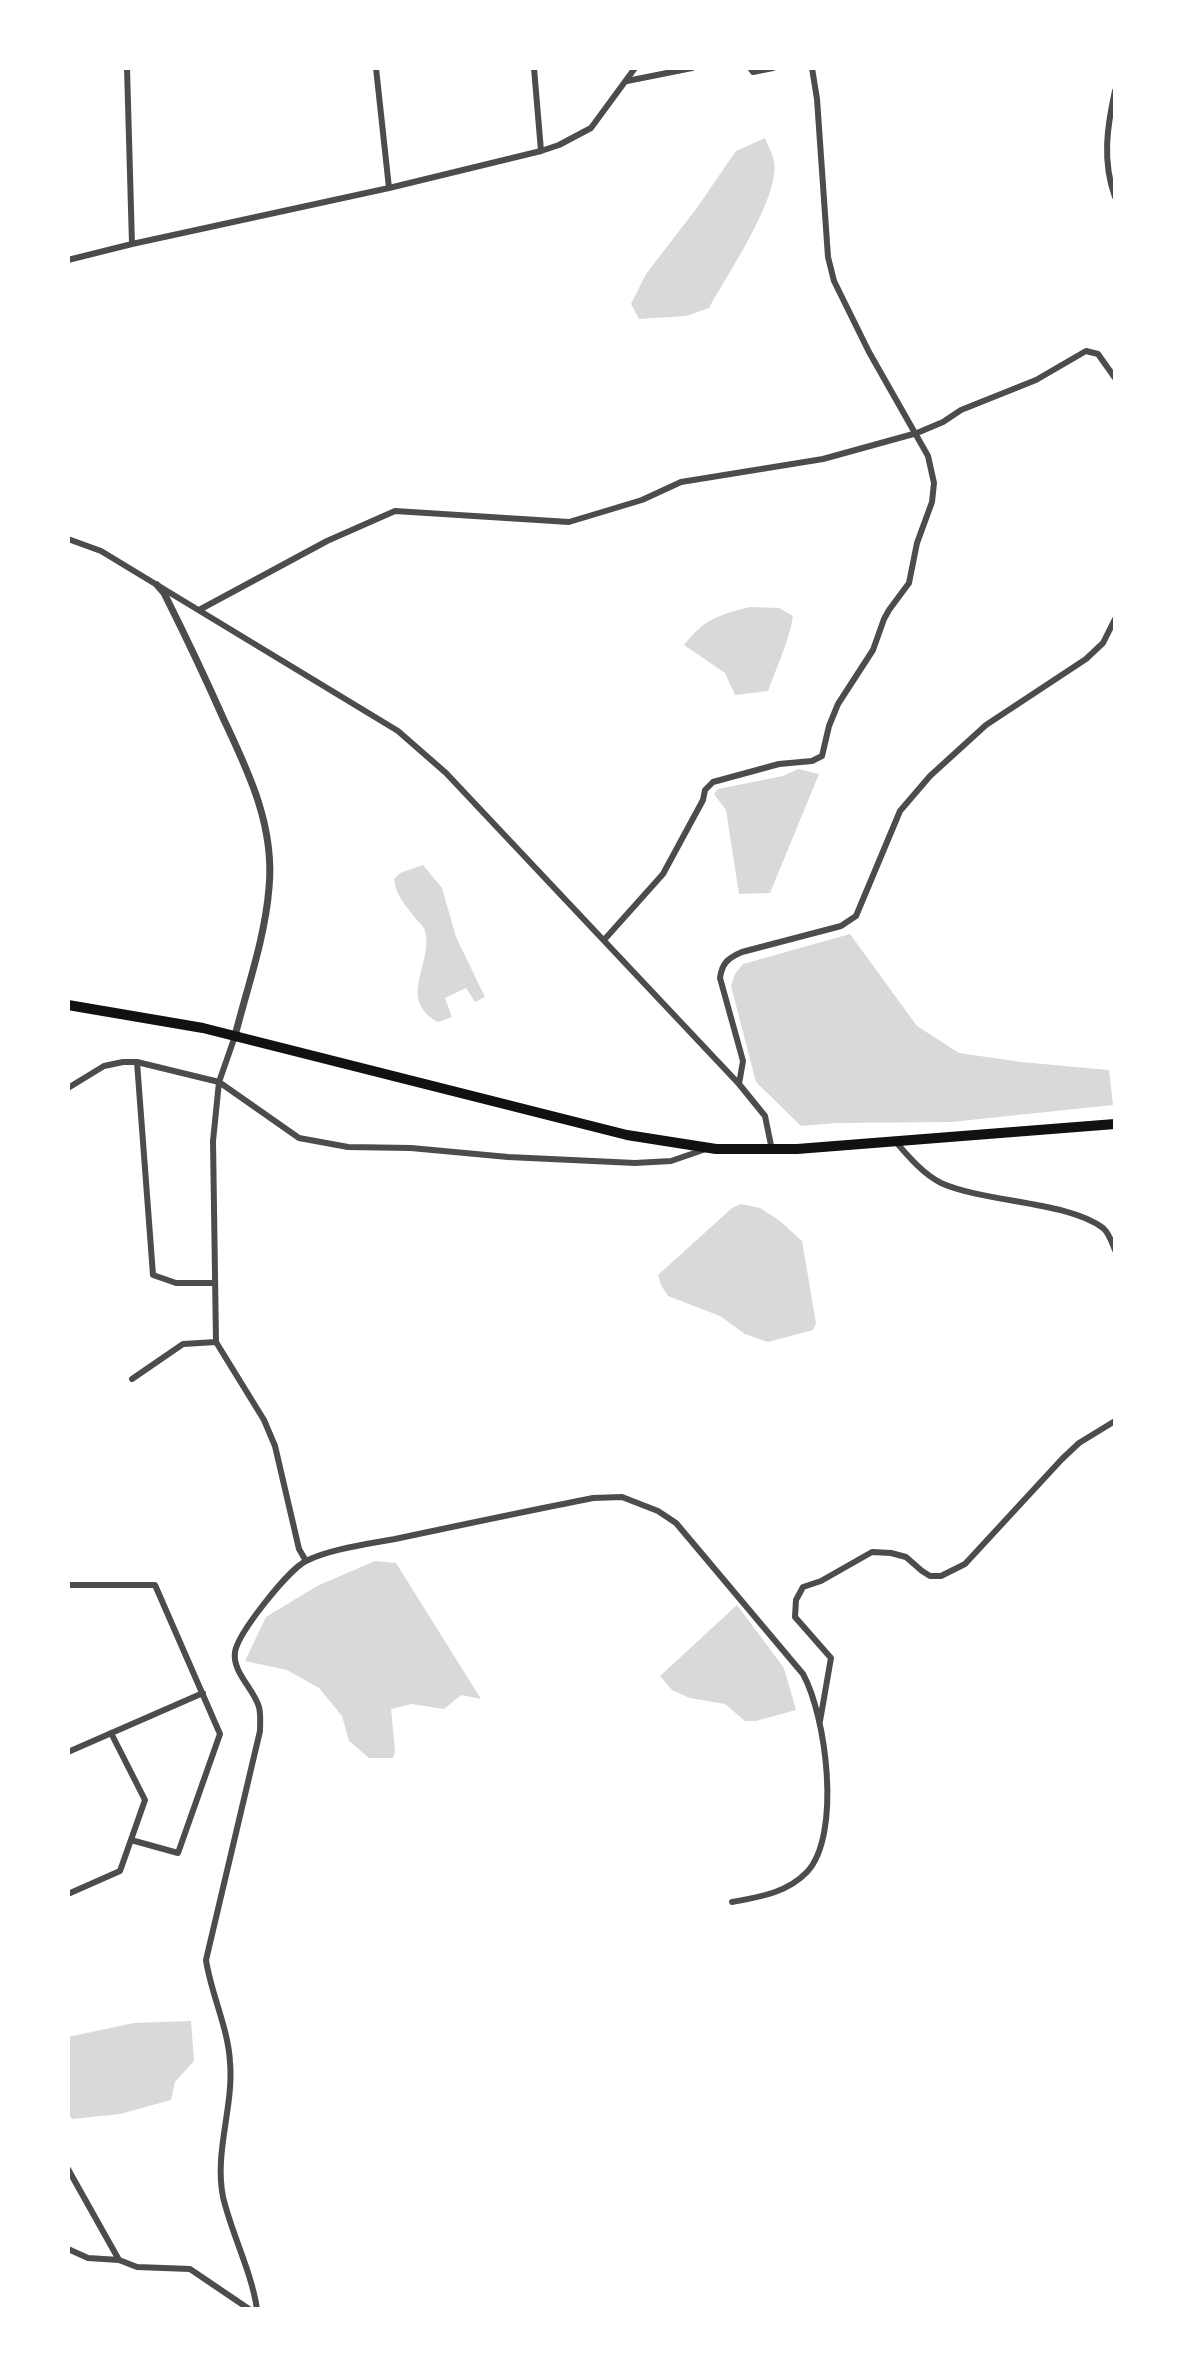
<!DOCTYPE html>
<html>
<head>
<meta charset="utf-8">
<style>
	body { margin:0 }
	#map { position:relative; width:1183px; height:2377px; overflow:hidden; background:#fff; font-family:"Fira Sans",sans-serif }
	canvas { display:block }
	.frame { position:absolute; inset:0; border:70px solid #fff; pointer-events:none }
</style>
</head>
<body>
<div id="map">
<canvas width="1183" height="2377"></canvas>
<div class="frame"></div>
</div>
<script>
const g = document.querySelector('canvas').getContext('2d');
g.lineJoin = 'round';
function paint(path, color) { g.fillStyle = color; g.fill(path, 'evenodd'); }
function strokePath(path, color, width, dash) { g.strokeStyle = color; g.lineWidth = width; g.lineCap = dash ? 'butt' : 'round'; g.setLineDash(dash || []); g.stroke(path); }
paint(new Path2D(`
	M 765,138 C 768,146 773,154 774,162 C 780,197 727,275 709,308 L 686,316 L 639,319 L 631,304 L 646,274 L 696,209 L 736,151 Z
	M 750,607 L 779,608 L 793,616 C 789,641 777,666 768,691 L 735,695 L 725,673 L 684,645 C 705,618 719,615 750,607 Z
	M 798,769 L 819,774 L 770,893 L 739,894 L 726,810 L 714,794 L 718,789 L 783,776 Z
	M 423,865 L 442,888 L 456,937 L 485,997 L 475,1002 L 466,988 L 445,998 L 452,1017 L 438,1022 C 396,999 434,963 425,931 C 424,927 421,924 418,921 C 407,908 396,896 394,879 L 400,873 Z
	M 850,934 L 917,1026 L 959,1053 L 1021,1062 L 1109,1070 L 1113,1105 L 951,1122 L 837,1123 L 801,1126 L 756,1082 L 731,986 L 735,974 L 743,964 Z
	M 741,1204 L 760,1208 L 780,1221 L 802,1241 L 816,1323 L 813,1330 L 768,1342 L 745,1334 L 720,1316 L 668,1296 L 661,1285 L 658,1275 L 732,1208 Z
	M 375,1561 L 396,1563 L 481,1699 L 461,1695 L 444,1709 L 412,1704 L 391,1709 L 395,1751 L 393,1758 L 369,1758 L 349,1741 L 342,1716 L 319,1688 L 287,1670 L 245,1661 L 266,1617 L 317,1586 Z
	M 737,1605 L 784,1668 L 796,1710 L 756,1721 L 745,1721 L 725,1704 L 690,1698 L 672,1690 L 660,1676 Z
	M 191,2021 L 194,2061 L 175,2082 L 171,2100 L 120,2114 L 73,2119 L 68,2116 L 68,2037 L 134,2023 Z`), '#d9d9d9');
strokePath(new Path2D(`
	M 127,68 L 132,244
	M 376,68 L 389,188
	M 534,68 L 541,151
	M 750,68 L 753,72 L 773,68
	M 627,81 L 692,68
	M 1115,91 C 1107,127 1102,161 1115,197
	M 68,260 L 132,244 L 389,188 L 541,151 L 559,145 L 591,128 L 635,68
	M 68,539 L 101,551 L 398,731 L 446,773 L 739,1084 L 765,1116 L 772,1150
	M 199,610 L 327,541 L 395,511 L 569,522 L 642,500 L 681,482 L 823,459 L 917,433 L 943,422 L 961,410 L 1036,380 L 1086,351 L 1098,354 L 1115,378
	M 604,940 L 663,874 L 703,800 L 705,790 L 713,782 L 779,764 L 812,761 L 822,756 L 829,726 L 838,704 L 873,650 L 884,619 L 889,610 L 909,583 L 917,543 L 932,502 L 934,483 L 928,456 L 869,352 L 834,281 L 828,257 L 817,99 L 812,68
	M 235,1036 L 219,1082 L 213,1141 L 216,1342 L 264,1420 L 275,1446 L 299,1549 L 306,1561
	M 137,1062 L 153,1275 L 176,1283 L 214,1283
	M 739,1084 L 743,1061 L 720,978 C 722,963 728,958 742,952 L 841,926 L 856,916 L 900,811 L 930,776 L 986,725 L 1086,659 L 1103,643 L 1115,619
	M 68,1088 L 104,1066 L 123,1062 L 137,1062 L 219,1082 L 299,1138 L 348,1147 L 411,1148 L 508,1157 L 635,1163 L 671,1161 L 703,1150
	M 895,1141 C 908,1156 923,1174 941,1183 C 986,1203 1067,1201 1103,1228 C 1109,1233 1112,1243 1115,1250
	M 132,1379 L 183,1344 L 216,1342
	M 68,1585 L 155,1585 L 220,1734 L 178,1853 L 131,1840
	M 820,1721 L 831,1658 L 795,1617 L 796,1600 L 803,1587 L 821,1581 L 872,1552 L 891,1553 L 906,1557 L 922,1571 L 930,1576 L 941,1576 L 965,1564 L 1062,1459 L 1079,1443 L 1115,1421
	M 68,1752 L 203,1693
	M 68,1894 L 120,1871 L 145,1800 L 111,1733
	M 68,2169 L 119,2260
	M 68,2249 L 88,2258 L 119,2260 L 137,2267 L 190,2269 L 249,2309
	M 257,2309 C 251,2270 232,2235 223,2197 C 214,2152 234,2106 230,2062 C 228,2027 211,1994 206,1960 L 260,1731 C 260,1723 261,1715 259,1707 C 254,1689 232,1672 235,1652 C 238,1633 288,1570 306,1561 C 330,1549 368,1544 395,1539 C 461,1525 527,1511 593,1498 L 622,1497 L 658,1511 L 676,1523 L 803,1674 C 826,1716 842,1834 807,1872 C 787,1893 759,1897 732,1902`), '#4c4c4c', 6);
strokePath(new Path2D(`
	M 157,585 L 164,593 C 185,635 205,677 224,720 C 249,773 275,827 269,888 C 265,938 247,988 235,1036`), '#4c4c4c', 7);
strokePath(new Path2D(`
	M 68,1005 L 203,1028 L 627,1135 L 716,1149 L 797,1149 L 1115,1124`), '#111', 10);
</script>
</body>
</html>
